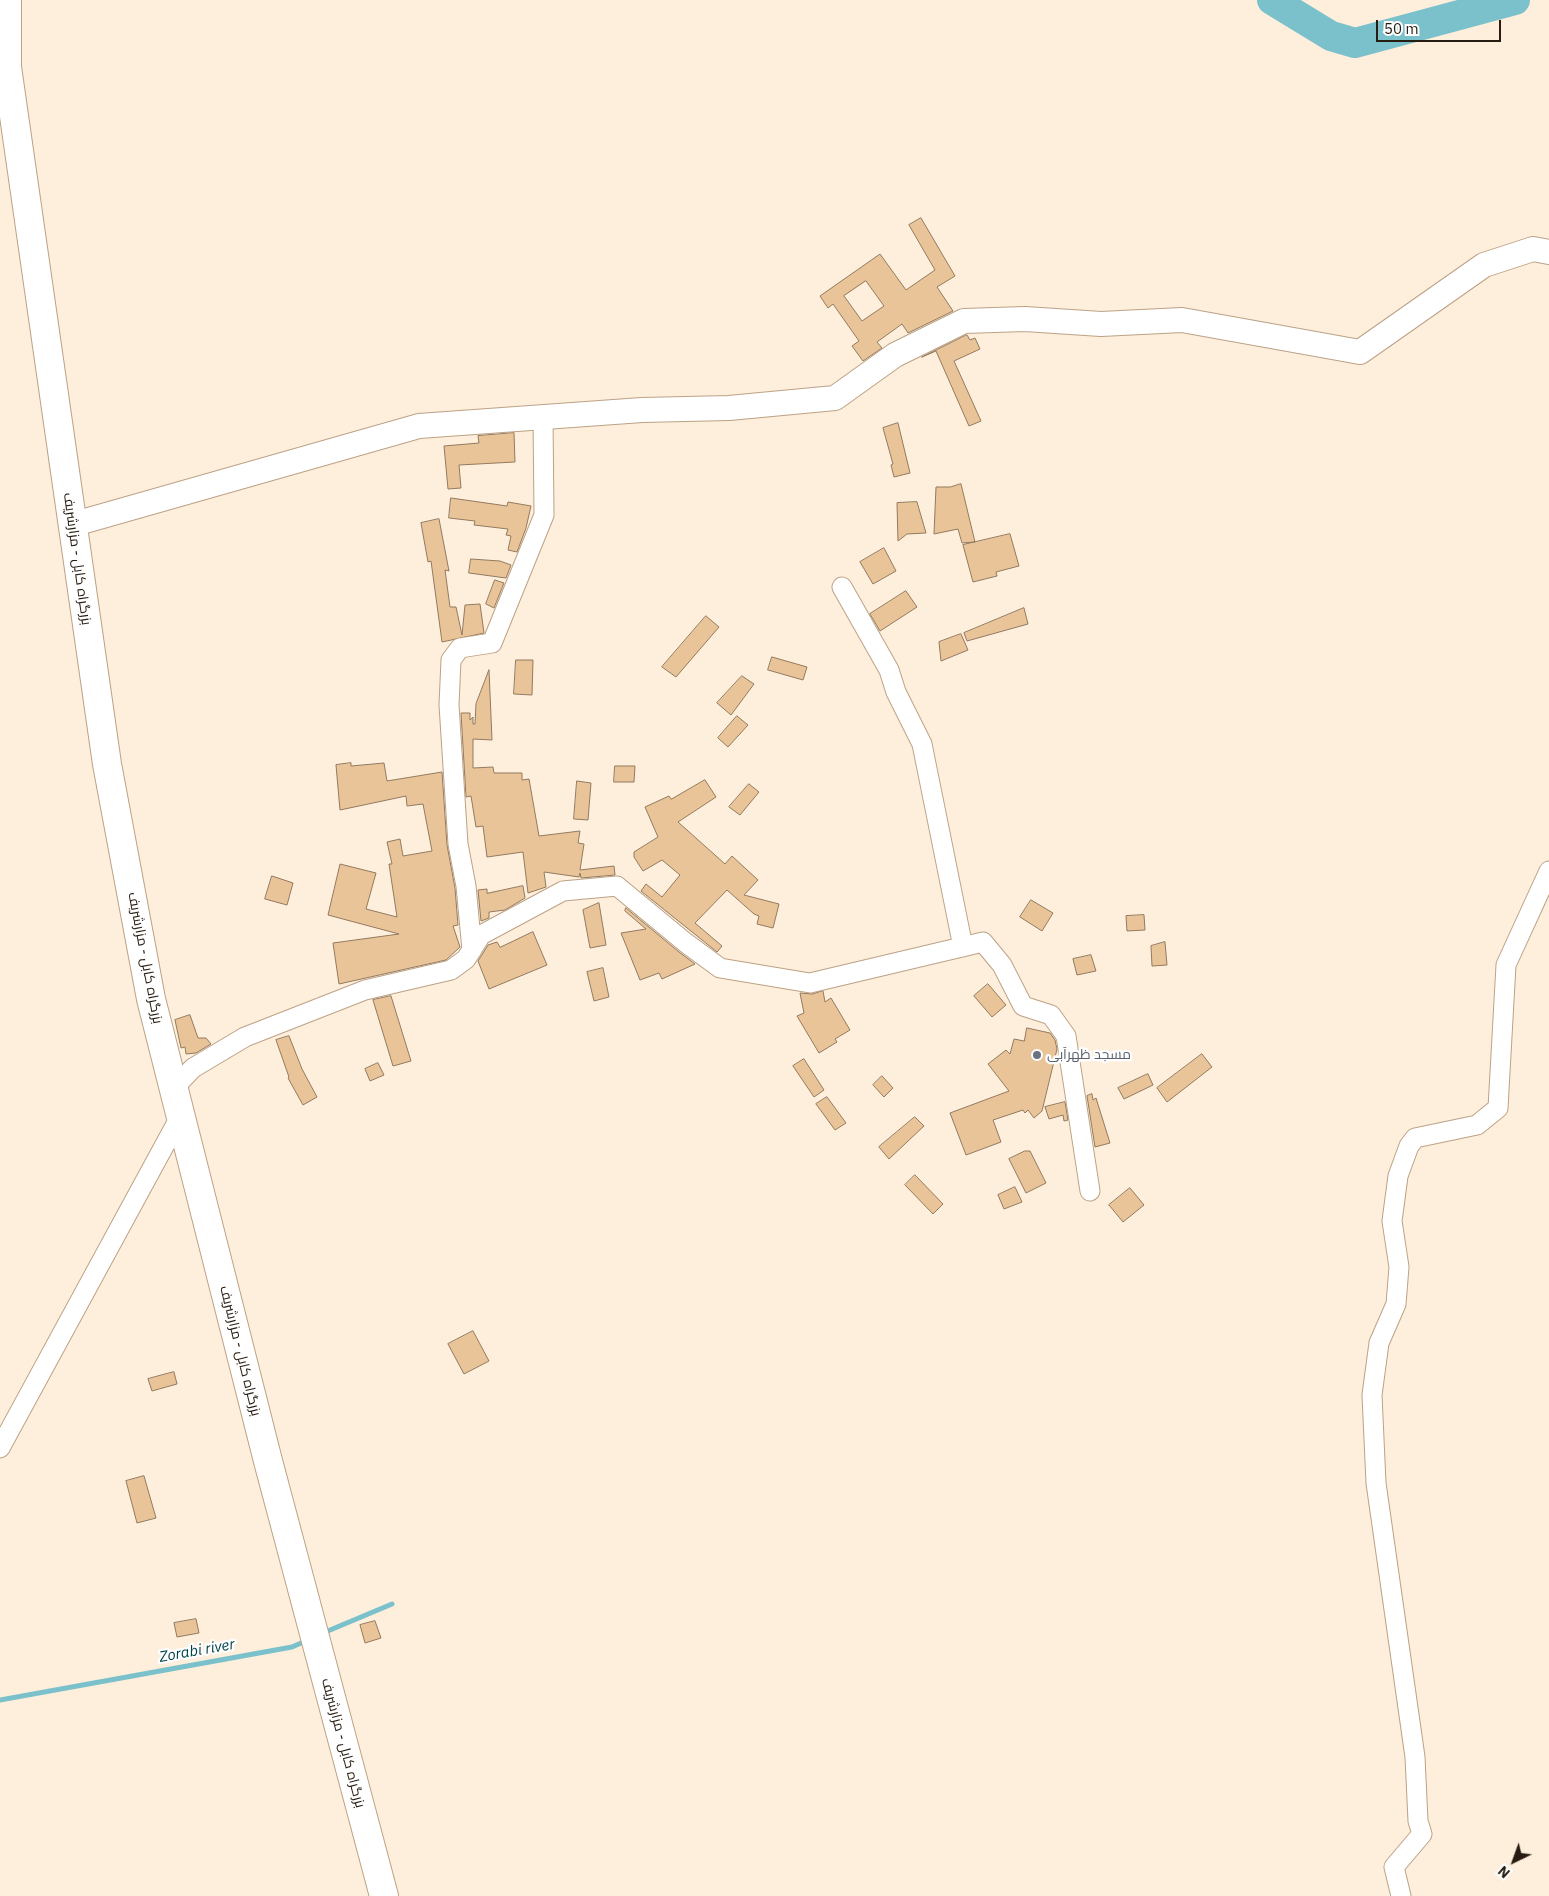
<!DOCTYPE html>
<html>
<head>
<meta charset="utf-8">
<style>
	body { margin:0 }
	#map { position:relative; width:1549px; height:1896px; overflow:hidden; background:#feeedc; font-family:"IBM Plex Sans",sans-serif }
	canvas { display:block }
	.north { position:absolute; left:1489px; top:1836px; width:50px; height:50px; -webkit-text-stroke:4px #fefefe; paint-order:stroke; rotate:222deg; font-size:14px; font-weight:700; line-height:20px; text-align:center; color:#261c11 }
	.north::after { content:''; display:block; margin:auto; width:18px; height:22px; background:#261c11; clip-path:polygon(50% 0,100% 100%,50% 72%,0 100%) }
	.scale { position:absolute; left:1376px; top:20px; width:125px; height:22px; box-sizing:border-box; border:2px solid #261c11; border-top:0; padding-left:6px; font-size:15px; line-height:18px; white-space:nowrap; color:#261c11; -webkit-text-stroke:4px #fefefe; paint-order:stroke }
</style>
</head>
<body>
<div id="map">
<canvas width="1549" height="1896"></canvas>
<div class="north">N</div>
<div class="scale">50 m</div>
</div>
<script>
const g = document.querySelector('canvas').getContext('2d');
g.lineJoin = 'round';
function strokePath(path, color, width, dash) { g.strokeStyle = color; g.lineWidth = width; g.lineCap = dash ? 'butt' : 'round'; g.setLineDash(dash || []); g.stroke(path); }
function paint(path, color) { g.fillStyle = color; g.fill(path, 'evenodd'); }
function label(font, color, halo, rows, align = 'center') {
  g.font = font + ' "IBM Plex Sans",Cairo,sans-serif'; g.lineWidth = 4.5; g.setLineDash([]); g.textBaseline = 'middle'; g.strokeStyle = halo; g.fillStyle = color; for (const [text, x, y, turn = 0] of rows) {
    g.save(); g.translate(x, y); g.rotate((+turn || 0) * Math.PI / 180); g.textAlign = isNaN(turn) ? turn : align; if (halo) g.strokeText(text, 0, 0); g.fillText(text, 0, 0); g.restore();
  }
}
strokePath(new Path2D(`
	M 323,1633 L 392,1604
	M 0,1700 L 292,1647 L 308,1640`), '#7bc1cb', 5);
strokePath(new Path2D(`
	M 1272,0 L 1331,36 L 1355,43 L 1515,0`), '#7bc1cb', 30);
const building = new Path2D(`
	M 921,218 L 955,276 L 937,287 L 953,311 L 908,333 L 902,324 L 877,342 L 882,348 L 863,361 L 852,346 L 859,341 L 833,304 L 828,308 L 820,296 L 880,254 L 906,290 L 935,270 L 909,225 ZM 866,281 L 884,306 L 862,321 L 844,296 Z
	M 967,335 L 970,340 L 975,338 L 980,349 L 954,361 L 981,421 L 969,426 L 936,351 L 922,357 Z
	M 898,423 L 910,473 L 894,477 L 891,465 L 893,464 L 883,428 Z
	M 514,433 L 515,462 L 459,465 L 461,488 L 448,489 L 444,446 L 479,443 L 478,436 Z
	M 961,484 L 975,542 L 962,543 L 958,529 L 934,534 L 936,487 L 950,487 Z
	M 451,498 L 507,506 L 508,502 L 531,506 L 526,528 L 517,552 L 508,550 L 511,536 L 506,535 L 508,529 L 474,525 L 475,521 L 449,518 Z
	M 917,502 L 926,533 L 907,534 L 898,541 L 897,503 Z
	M 439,519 L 449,571 L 445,570 L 450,607 L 456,607 L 462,635 L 465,605 L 480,604 L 484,633 L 442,642 L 431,561 L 428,562 L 421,523 Z
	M 1010,534 L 1019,566 L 996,572 L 997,576 L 973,582 L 963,545 Z
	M 884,548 L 896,571 L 873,584 L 860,562 Z
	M 471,559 L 500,561 L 511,565 L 506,578 L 469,573 Z
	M 495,580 L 504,583 L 494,608 L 486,604 Z
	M 906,591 L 917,607 L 880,631 L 870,614 Z
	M 1024,608 L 1028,624 L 967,641 L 964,633 Z
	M 706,616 L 719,627 L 676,677 L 662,667 Z
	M 961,634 L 968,650 L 941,661 L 939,642 Z
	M 772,657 L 807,667 L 803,680 L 768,670 Z
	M 516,660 L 533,660 L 532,695 L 514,694 Z
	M 489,670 L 492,740 L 473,739 L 473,768 L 493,767 L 494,773 L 522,773 L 522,780 L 529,779 L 539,836 L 580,831 L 578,843 L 584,844 L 580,870 L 614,866 L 615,875 L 581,878 L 580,873 L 579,877 L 544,872 L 546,887 L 528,893 L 523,852 L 487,857 L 483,826 L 476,827 L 471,796 L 466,797 L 461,713 L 470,713 L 470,720 L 473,717 L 473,724 L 475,724 L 476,704 Z
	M 742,676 L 754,684 L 731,715 L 717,703 Z
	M 737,716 L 748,725 L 728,747 L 718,738 Z
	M 351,763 L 351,766 L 384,763 L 387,781 L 442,772 L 447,845 L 455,888 L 458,925 L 453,926 L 460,947 L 446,960 L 339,984 L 333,943 L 399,934 L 328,915 L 340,864 L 376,873 L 366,909 L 397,917 L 389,864 L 392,864 L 387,842 L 400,839 L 403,856 L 432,851 L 423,804 L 407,806 L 406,796 L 340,810 L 336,765 Z
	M 615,766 L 635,766 L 634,782 L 614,782 Z
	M 705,780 L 716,797 L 678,822 L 725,864 L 732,856 L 758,880 L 744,895 L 779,904 L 773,928 L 757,924 L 759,916 L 754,914 L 727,890 L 695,923 L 722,946 L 717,952 L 641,891 L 646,884 L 662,897 L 680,875 L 662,860 L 643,871 L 634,857 L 634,852 L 658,837 L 645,807 L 669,796 L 671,799 Z
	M 577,781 L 591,783 L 588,820 L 574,819 Z
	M 749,784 L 759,792 L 740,815 L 729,807 Z
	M 272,876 L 293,883 L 287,905 L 265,899 Z
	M 523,886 L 525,898 L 505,910 L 489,912 L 489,918 L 481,921 L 478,890 L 487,889 L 487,893 Z
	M 1031,900 L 1053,913 L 1042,931 L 1020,917 Z
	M 599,903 L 606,945 L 590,948 L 583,910 Z
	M 626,908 L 679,952 L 695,964 L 662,979 L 659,973 L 640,980 L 621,933 L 646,929 L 625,911 Z
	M 1144,915 L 1145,930 L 1127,931 L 1126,916 Z
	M 533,932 L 547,965 L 489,989 L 478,961 L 488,945 L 497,942 L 500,947 Z
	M 1165,942 L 1167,965 L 1152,966 L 1151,946 Z
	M 1091,955 L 1096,971 L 1077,975 L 1073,959 Z
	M 603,968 L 609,997 L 594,1001 L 587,972 Z
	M 988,984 L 1006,1005 L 992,1017 L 974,996 Z
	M 823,991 L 825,1002 L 831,998 L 850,1030 L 835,1039 L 837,1042 L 819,1053 L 797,1016 L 804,1013 L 800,993 L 812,994 Z
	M 391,996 L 411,1061 L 393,1066 L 373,1000 Z
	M 190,1015 L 198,1038 L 206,1038 L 211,1044 L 196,1053 L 186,1054 L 185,1047 L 181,1048 L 175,1020 Z
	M 1027,1028 L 1050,1033 L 1055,1040 L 1057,1049 L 1042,1111 L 1034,1118 L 1028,1110 L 1025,1113 L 1023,1110 L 993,1120 L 1001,1142 L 966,1155 L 950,1113 L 1009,1091 L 988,1064 L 1006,1050 L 1010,1054 L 1014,1039 L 1024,1041 Z
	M 289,1036 L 302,1069 L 317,1097 L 303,1105 L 288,1078 L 289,1077 L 276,1040 Z
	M 1202,1054 L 1212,1067 L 1167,1102 L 1157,1088 Z
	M 804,1059 L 824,1090 L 814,1097 L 793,1066 Z
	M 378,1063 L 384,1075 L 370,1081 L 365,1069 Z
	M 1148,1074 L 1153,1085 L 1124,1099 L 1118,1088 Z
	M 882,1076 L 893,1088 L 884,1097 L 873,1085 Z
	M 1092,1094 L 1093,1100 L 1096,1098 L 1110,1143 L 1095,1147 L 1087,1096 Z
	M 827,1097 L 846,1123 L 835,1130 L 816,1104 Z
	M 1065,1102 L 1068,1120 L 1064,1121 L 1063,1115 L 1049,1119 L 1045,1107 Z
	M 915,1117 L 924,1126 L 889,1159 L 879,1147 Z
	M 1025,1151 L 1030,1151 L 1046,1183 L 1026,1193 L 1009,1159 Z
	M 915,1175 L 943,1204 L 933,1214 L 905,1185 Z
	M 1015,1187 L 1022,1202 L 1004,1209 L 998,1195 Z
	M 1130,1188 L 1144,1205 L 1123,1222 L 1109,1205 Z
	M 473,1331 L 489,1361 L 464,1374 L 448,1344 Z
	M 174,1372 L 177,1384 L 152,1391 L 148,1379 Z
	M 144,1476 L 156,1518 L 137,1523 L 126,1481 Z
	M 196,1619 L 199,1633 L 177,1637 L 174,1623 Z
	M 375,1621 L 381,1638 L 365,1643 L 360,1625 Z`);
paint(building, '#eac499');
strokePath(building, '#927a5f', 1);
const minor = new Path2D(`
	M 842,587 L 889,670 L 896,692 L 922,744 L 963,947
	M 472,950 L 466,886 L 458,844 L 449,705 L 451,660 L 460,648 L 492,643 L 544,515 L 543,417
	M 174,1088 L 193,1068 L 245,1037 L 365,990 L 451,970 L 466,959 L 481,935 L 563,891 L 617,886 L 686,943 L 720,968 L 810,983 L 983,942 L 1002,965 L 1023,1006 L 1051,1015 L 1066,1036 L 1090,1191
	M 0,1448 L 181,1115
	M 1401,1896 L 1394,1867 L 1422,1834 L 1418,1821 L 1415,1757 L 1376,1483 L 1372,1395 L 1379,1343 L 1396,1304 L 1399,1267 L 1392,1221 L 1398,1176 L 1409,1146 L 1415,1138 L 1477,1125 L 1498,1108 L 1506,965 L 1549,871`);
const tertiary = new Path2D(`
	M 71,525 L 419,426 L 642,410 L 729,408 L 835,398 L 895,355 L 964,321 L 1025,319 L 1101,324 L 1182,320 L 1360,352 L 1484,265 L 1533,249 L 1549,252`);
const trunk = new Path2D(`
	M 7,0 L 7,67 L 107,764 L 151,999 L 268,1461 L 384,1896`);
strokePath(minor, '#bca286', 21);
strokePath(tertiary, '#bca286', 26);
strokePath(trunk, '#bca286', 30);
strokePath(minor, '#fff', 19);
strokePath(tertiary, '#fff', 24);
strokePath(trunk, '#fff', 28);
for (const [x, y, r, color] of [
	[1037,1055,5,"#6b7280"]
]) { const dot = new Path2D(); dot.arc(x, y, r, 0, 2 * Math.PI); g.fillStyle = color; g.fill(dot); strokePath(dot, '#fefefe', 2); }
label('14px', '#261c11', '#fefefe', [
	["بزرگراه کابل - مزارشریف",77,559,82],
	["بزرگراه کابل - مزارشریف",145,958,79],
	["بزرگراه کابل - مزارشریف",240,1351,76],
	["بزرگراه کابل - مزارشریف",343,1743,75]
]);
label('14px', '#5b616d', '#fefefe', [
	["مسجد ظهرآبی",1047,1055]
], 'left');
label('italic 15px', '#00424a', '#fefefe', [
	["Zorabi river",197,1651,-10]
]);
</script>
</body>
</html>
